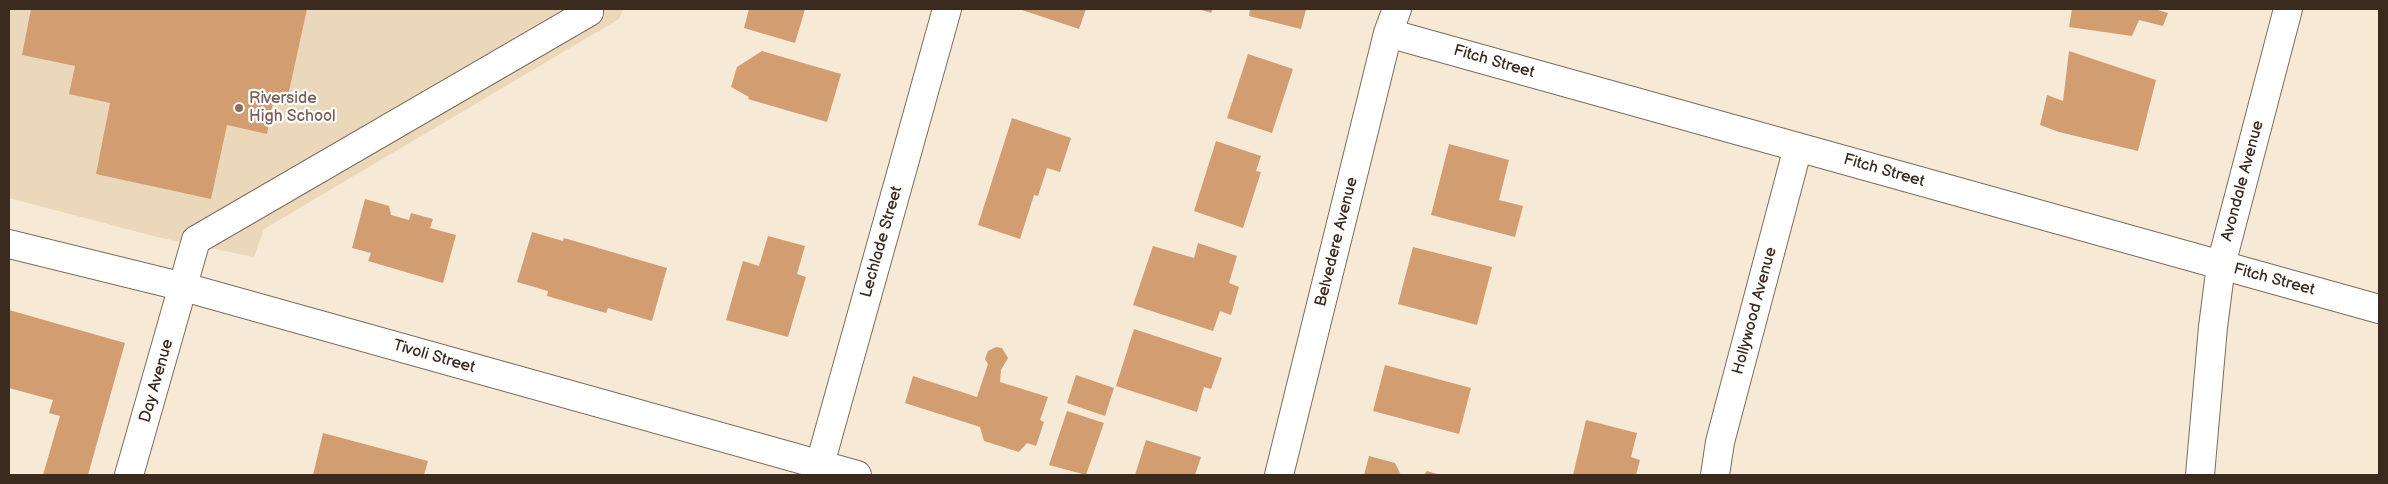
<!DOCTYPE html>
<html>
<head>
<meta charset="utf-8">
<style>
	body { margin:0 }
	#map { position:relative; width:2388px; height:484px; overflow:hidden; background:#f6e9d5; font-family:"Balsamiq Sans",sans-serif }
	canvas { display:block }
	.frame { position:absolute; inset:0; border:10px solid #3b2a1e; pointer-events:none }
</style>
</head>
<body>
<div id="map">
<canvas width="2388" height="484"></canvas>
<div class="frame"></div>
</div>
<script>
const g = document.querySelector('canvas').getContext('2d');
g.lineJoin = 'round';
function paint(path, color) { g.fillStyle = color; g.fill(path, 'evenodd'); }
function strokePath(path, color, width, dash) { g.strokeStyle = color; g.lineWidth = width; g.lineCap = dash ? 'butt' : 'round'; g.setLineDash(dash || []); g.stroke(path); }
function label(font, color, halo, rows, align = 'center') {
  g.font = font + ' "Balsamiq Sans",sans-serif'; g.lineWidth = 4.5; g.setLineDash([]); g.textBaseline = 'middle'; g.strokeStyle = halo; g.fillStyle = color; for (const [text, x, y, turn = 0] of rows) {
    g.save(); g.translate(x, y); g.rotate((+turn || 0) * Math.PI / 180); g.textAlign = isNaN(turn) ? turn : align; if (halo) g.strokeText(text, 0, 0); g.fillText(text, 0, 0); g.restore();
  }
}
paint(new Path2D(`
	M 9,9 L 623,9 L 619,19 L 264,229 L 254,257 L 157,237 L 9,198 Z`), '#ebd8ba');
paint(new Path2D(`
	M 31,9 L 307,9 L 286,105 L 273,102 L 267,134 L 227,125 L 211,199 L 96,174 L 110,103 L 69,94 L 75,66 L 22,55 Z
	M 749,9 L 805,9 L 795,43 L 744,28 Z
	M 1019,9 L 1086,9 L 1079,29 Z
	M 1199,9 L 1213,9 L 1211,13 Z
	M 1250,9 L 1306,9 L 1301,29 L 1249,16 Z
	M 2072,9 L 2155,9 L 2168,13 L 2163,26 L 2139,20 L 2132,36 L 2069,27 Z
	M 762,51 L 841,74 L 827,122 L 748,99 L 749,97 L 731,87 L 737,67 Z
	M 2069,51 L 2156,80 L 2138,151 L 2059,132 L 2040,125 L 2047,95 L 2063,101 Z
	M 1248,54 L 1293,69 L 1272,133 L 1227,118 Z
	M 1012,118 L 1071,138 L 1060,172 L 1047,168 L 1038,196 L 1034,195 L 1020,239 L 978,225 Z
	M 1216,141 L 1261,156 L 1256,171 L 1261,172 L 1243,228 L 1194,211 Z
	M 1449,144 L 1509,160 L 1499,200 L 1523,206 L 1515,237 L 1431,215 Z
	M 365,199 L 389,206 L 391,215 L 409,220 L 411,213 L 433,219 L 430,228 L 456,235 L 443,283 L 368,261 L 371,253 L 352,248 Z
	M 532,232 L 563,241 L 564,238 L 667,268 L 652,321 L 608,308 L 606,313 L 547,296 L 548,291 L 517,282 Z
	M 768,236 L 805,246 L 797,274 L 806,277 L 788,337 L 726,320 L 743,261 L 759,266 Z
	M 1198,243 L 1237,256 L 1229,283 L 1239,287 L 1231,315 L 1220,311 L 1213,331 L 1133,305 L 1153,246 L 1194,258 Z
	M 1413,247 L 1492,267 L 1477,325 L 1398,304 Z
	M 9,310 L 125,343 L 88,475 L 43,475 L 60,416 L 49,413 L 53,400 L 9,388 Z
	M 1134,329 L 1222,358 L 1211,389 L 1204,387 L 1197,412 L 1116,386 Z
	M 996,347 L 1002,348 L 1008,358 L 1001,370 L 1000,382 L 1048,397 L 1040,420 L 1044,422 L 1036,446 L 1027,443 L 1019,452 L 984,441 L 980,427 L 905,403 L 913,376 L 977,397 L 988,364 L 985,359 L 988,351 Z
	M 1385,365 L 1471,388 L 1459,434 L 1373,411 Z
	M 1076,375 L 1114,388 L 1105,416 L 1067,403 Z
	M 1067,411 L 1104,423 L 1086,475 L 1049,465 Z
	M 1586,420 L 1637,433 L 1631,457 L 1640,460 L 1636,475 L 1573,475 Z
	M 323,433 L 428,461 L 424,475 L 313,475 Z
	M 1146,440 L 1201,457 L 1195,475 L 1135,475 Z
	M 1369,456 L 1395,463 L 1401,475 L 1364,475 Z
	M 1427,471 L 1440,475 L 1424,475 Z`), '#d39d72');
const minor = new Path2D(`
	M 1388,33 L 2379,309
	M 9,244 L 184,287 L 857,475
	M 129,475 L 196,240 L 589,12 L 589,9
	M 817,475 L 947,9
	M 1279,475 L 1388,33 L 1397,9
	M 1715,475 L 1720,442 L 1798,147
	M 2200,475 L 2213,327 L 2221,265 L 2288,9`);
strokePath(minor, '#7c6d5e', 30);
strokePath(minor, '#fff', 28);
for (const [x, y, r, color] of [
	[239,108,5,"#8d6e63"]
]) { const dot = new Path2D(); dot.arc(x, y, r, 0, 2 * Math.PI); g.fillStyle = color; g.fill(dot); strokePath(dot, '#fff', 2); }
label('16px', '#3b2a1e', '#fff', [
	["Fitch Street",1494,62,16],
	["Fitch Street",1884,171,16],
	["Avondale Avenue",2243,181,-75],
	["Lechlade Street",882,242,-74],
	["Belvedere Avenue",1337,242,-76],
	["Fitch Street",2274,280,15],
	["Hollywood Avenue",1755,311,-75],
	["Tivoli Street",434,357,16],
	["Day Avenue",157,381,-74]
]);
label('16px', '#785e54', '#fff', [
	["Riverside",249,99],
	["High School",249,117]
], 'left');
</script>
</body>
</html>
